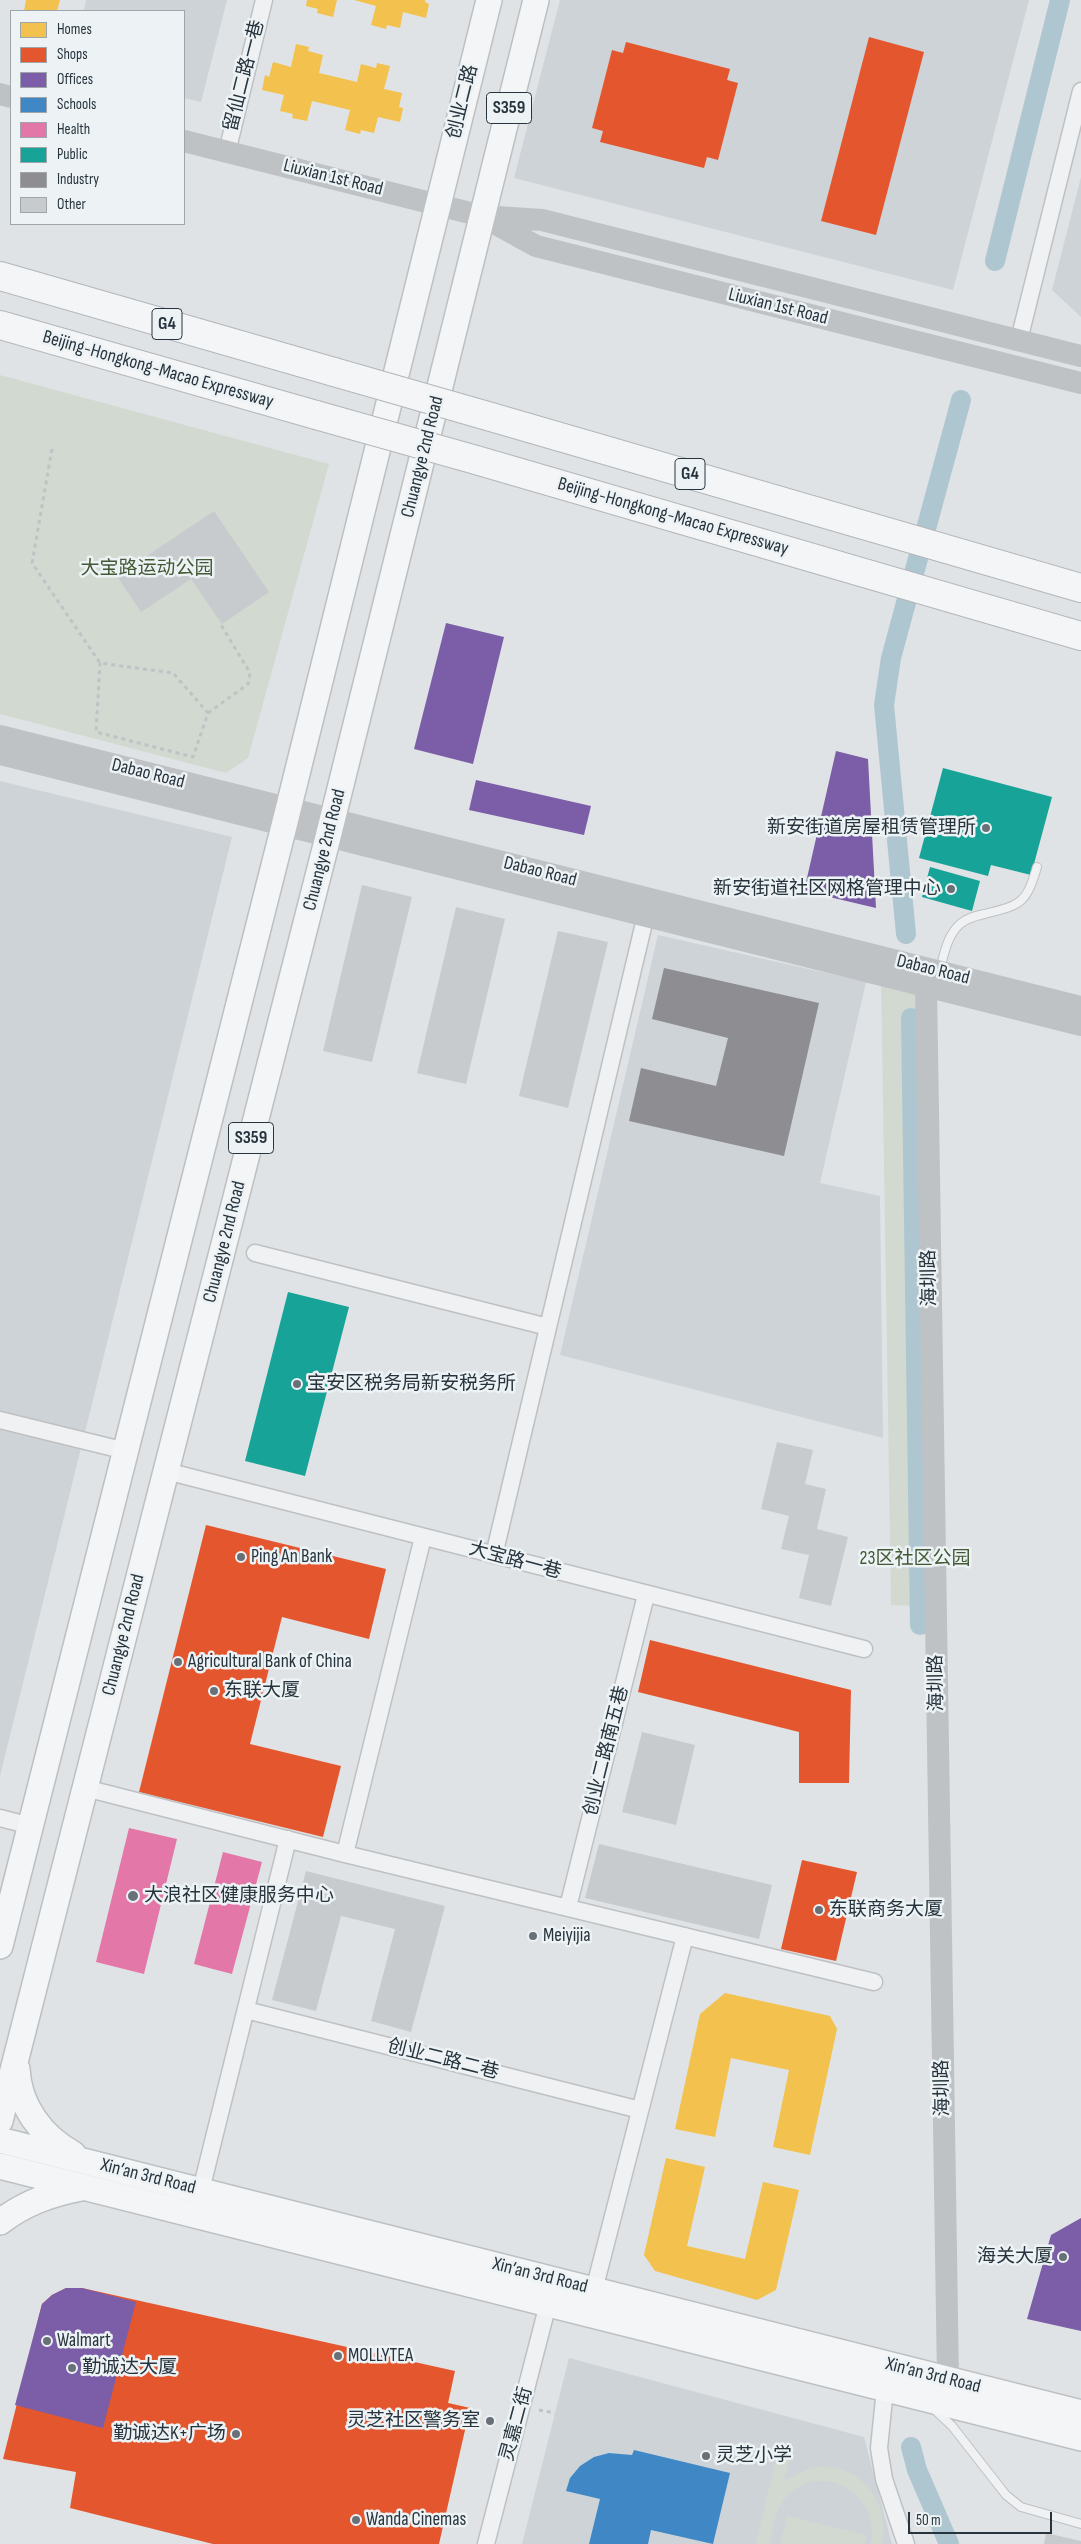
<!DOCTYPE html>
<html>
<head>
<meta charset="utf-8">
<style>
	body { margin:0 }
	#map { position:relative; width:1081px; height:2544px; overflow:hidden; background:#e0e3e5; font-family:"Sofia Sans Condensed",sans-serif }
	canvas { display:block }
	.legend { position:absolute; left:10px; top:10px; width:175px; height:215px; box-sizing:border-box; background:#edf2f5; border:1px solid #9ea6ab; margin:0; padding:6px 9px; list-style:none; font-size:15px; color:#27343d }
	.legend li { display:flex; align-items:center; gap:10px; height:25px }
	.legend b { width:25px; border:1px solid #9ea6ab }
	.scale { position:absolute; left:908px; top:2512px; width:144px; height:22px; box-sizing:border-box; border:2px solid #27343d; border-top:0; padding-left:6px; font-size:15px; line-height:18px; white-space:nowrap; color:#27343d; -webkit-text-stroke:4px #edf2f5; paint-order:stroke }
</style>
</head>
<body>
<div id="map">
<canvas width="1081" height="2544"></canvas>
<ul class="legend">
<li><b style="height:14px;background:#f2c14e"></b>Homes</li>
<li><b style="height:14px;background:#e4572e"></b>Shops</li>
<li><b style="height:14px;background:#7b5ea7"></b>Offices</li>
<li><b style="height:14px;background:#3f88c5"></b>Schools</li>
<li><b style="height:14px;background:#e377a8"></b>Health</li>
<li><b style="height:14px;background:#17a398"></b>Public</li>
<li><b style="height:14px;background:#8d8d92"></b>Industry</li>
<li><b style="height:14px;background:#c8cbcd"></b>Other</li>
</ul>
<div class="scale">50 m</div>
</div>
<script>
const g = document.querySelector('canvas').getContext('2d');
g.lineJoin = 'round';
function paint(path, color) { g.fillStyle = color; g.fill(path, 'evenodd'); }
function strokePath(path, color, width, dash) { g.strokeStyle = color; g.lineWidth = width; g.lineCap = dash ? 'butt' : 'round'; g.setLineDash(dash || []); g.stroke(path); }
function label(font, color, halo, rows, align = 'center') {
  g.font = font + ' "Sofia Sans Condensed","Noto Sans SC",sans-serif'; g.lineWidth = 5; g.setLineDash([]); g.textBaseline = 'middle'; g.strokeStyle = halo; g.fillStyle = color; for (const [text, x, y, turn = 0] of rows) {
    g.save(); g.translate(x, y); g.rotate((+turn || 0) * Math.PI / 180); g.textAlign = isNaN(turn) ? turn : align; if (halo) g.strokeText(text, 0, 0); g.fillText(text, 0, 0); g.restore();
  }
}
paint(new Path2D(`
	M 86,0 L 227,0 L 201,102 L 184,98 L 184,11 L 84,11 Z
	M 560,0 L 1029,0 L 953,290 L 514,178 Z
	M 1081,177 L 1081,317 L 1052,290 Z
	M 0,781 L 232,837 L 0,1776 Z
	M 658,935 L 866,982 L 820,1183 L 880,1196 L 883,1438 L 560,1355 Z
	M 569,2358 L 864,2437 L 892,2544 L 522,2544 Z`), '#ced3d8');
paint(new Path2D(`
	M 0,375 L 329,464 L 248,758 L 226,773 L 0,714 Z
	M 881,975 L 926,986 L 942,1607 L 891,1605 Z
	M 777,2455 L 790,2458 L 784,2481 C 796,2475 807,2468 820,2467 C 863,2466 891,2503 882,2544 L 871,2544 C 882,2492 817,2457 784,2500 C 774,2513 773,2529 769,2544 L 756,2544 Z
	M 787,2516 L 867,2535 L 864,2544 L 780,2544 Z`), '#d2d9d0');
paint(new Path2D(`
	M 26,0 L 60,0 L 57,11 L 24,11 Z
	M 307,0 L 337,0 L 333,17 L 317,13 L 318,9 L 306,6 Z
	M 354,0 L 425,0 L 425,2 L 429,4 L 426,18 L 403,12 L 400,28 L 387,25 L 386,29 L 371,25 L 376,6 Z
	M 296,44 L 309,47 L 308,51 L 323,55 L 319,73 L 357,82 L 361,64 L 376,68 L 377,63 L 390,66 L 384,89 L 402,93 L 399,107 L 403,108 L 400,122 L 378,117 L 374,133 L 361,130 L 360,134 L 345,130 L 350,110 L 312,101 L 307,121 L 292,118 L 293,114 L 280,111 L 284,95 L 262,90 L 265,75 L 269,77 L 273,62 L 291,67 Z
	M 725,1993 L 830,2016 L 837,2029 L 810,2155 L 773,2147 L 789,2070 L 731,2058 L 715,2137 L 675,2129 L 700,2014 Z
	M 666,2158 L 705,2167 L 687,2246 L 745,2259 L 763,2182 L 799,2190 L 776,2290 L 757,2300 L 655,2271 L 644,2255 Z
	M 368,2366 L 452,2385 L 448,2403 L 470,2408 L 440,2537 L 411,2531 L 420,2544 L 374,2542 L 404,2522 L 411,2493 L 396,2489 L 403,2461 L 418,2465 L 430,2415 L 399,2408 L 392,2434 L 354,2426 Z`), '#f2c14e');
paint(new Path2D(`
	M 869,37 L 924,52 L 876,235 L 821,221 Z
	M 626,42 L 730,69 L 727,80 L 738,83 L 718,160 L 707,157 L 704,168 L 600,142 L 603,131 L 592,128 L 612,50 L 623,53 Z
	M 206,1525 L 386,1569 L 369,1639 L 282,1617 L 250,1744 L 341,1766 L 323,1837 L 139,1792 Z
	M 650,1640 L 851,1690 L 849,1783 L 799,1783 L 799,1732 L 638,1692 Z
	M 802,1860 L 857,1872 L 836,1961 L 781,1949 Z
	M 66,2288 L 82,2288 L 455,2371 L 448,2403 L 470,2408 L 439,2544 L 213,2544 L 70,2508 L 76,2472 L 3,2459 L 42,2304 L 52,2295 Z`), '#e4572e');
paint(new Path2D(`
	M 446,623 L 504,637 L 473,764 L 414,749 Z
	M 836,751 L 868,759 L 876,908 L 804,891 Z
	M 476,780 L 591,806 L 584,835 L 469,810 Z
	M 1081,2218 L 1081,2331 L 1027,2319 L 1051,2235 Z
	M 66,2288 L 82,2288 L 136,2302 L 103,2428 L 15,2405 L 42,2304 L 52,2295 Z`), '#7b5ea7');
paint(new Path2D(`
	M 634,2450 L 730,2473 L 713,2544 L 651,2530 L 648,2544 L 589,2544 L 600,2499 L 566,2491 L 570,2478 L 580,2466 L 594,2457 L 609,2453 L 632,2455 Z`), '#3f88c5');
paint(new Path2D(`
	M 129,1828 L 177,1839 L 144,1974 L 96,1962 Z
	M 223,1852 L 262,1862 L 232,1974 L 194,1964 Z`), '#e377a8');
paint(new Path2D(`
	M 943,768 L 1052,797 L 1031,875 L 991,865 L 988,876 L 919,858 Z
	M 930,867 L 980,881 L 972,911 L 922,897 Z
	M 288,1292 L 349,1307 L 305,1476 L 245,1461 Z`), '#17a398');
paint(new Path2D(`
	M 664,968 L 819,1003 L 784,1156 L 629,1121 L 641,1068 L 716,1086 L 728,1038 L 652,1019 Z`), '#8d8d92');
strokePath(new Path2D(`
	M 995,261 L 1060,0
	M 906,934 L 884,705 L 891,658 L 961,400
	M 911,1018 L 920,1625
	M 911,2447 L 917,2470 L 949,2544`), '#aec6d0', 20);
paint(new Path2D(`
	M 214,511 L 269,592 L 222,624 L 191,579 L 141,612 L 117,576 Z
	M 362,885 L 412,897 L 372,1062 L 323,1051 Z
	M 456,907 L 505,919 L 466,1084 L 417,1073 Z
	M 558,931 L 608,942 L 568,1108 L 519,1096 Z
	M 777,1442 L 813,1450 L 805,1484 L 826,1489 L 817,1529 L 848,1537 L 831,1606 L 799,1598 L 809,1555 L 781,1549 L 789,1516 L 761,1509 Z
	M 642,1732 L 695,1745 L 676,1825 L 622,1812 Z
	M 599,1844 L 772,1885 L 759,1939 L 585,1898 Z
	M 306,1871 L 445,1906 L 411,2032 L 371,2021 L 395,1929 L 341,1916 L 316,2011 L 272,2000 Z
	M 1046,2533 L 1081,2541 L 1081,2544 L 1044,2544 Z`), '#c8cbcd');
const lane = new Path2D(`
	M 940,970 C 944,954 947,936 960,924 C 967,918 975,916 984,914 C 1021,905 1026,904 1037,867
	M 935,2410 L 952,2426 L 1006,2495 L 1021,2507 L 1081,2524`);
const street = new Path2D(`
	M 227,152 L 264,0
	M 1019,340 L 1081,91
	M 255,1253 L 548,1327
	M 0,1420 L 126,1451
	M 166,1471 L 864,1649
	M 494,1555 L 648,906
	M 85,1788 L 345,1854 L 874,1982
	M 0,1818 L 31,1826
	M 345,1854 L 423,1537
	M 568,1907 L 646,1595
	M 246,2010 L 640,2110
	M 201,2190 L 288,1839
	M 594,2290 L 685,1936
	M 885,2389 L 879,2448 L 884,2479 L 906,2544
	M 486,2544 L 548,2304`);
const primary = new Path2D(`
	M 0,1946 L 284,826 L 489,0
	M 17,2069 C 19,2106 41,2136 73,2154
	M 0,2121 L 328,837 L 536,0
	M 0,2140 L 1081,2413
	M 0,2166 L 1081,2438
	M 0,2222 C 25,2203 50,2194 81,2188`);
const highway = new Path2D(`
	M 0,276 L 334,372
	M 0,325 L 316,415
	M 491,417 L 1081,588
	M 476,460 L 1081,636`);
strokePath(lane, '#bec1c3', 10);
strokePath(street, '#bec1c3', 19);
strokePath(primary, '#bcc0c2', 28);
strokePath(highway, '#b2b6b9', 30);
strokePath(new Path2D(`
	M 52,449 L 32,563 L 100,663 L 173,673 L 208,713 L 193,757 L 96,732 L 100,663
	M 208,713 L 248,684 L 250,673 L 220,623
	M 539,2410 L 555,2413`), '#bfc3c5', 3, [4, 4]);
strokePath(lane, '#eff1f2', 8);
strokePath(street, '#eff1f2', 16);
strokePath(new Path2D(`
	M 0,94 L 11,97
	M 184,141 L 482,216 L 542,220 L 1081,356
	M 487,219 L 536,246 L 1081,383
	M 0,736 L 1081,1007
	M 0,754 L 1081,1025
	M 926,986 L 948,2379`), '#bec2c5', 22);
strokePath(primary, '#f4f5f6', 25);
strokePath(highway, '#f4f5f6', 28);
const highwayBridge = new Path2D(`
	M 334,372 L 491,417
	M 316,415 L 476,460`);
strokePath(highwayBridge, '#b2b6b9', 30, []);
strokePath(highwayBridge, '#f4f5f6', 28);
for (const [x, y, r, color] of [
	[986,828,5,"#687178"],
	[951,889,5,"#687178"],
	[297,1384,5,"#687178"],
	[241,1557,5,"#687178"],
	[178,1662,5,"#687178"],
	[214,1691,5,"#687178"],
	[133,1896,6,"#687178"],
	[819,1910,5,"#687178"],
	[533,1936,5,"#687178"],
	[1063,2257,5,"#687178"],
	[47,2341,5,"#687178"],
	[338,2356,5,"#687178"],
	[72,2368,5,"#687178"],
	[490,2421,5,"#687178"],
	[236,2434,5,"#687178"],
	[706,2456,5,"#687178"],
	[356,2520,5,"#687178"]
]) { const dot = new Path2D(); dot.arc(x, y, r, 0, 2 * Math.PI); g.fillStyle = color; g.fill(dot); strokePath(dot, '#edf2f5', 2); }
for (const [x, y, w] of [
	[509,108,45],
	[167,324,30],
	[690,474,30],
	[251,1138,45]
]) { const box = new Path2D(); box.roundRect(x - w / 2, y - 15.5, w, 31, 4); g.fillStyle = '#edf2f5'; g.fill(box); strokePath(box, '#27343d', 1); }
label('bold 18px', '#27343d', null, [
	["S359",509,108],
	["G4",167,324],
	["G4",690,474],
	["S359",251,1138]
]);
label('19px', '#27343d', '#edf2f5', [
	["留仙二路一巷",245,76,-76],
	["创业二路",463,102,-76],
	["Liuxian 1st Road",333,178,14],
	["Liuxian 1st Road",778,307,14],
	["Beijing-Hongkong-Macao Expressway",158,370,16],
	["Chuangye 2nd Road",423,457,-76],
	["Beijing-Hongkong-Macao Expressway",673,517,16],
	["Dabao Road",148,774,14],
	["Chuangye 2nd Road",325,850,-76],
	["Dabao Road",540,872,14],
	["Dabao Road",933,970,14],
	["Chuangye 2nd Road",225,1242,-76],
	["海圳路",930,1278,-91],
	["大宝路一巷",515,1561,15],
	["Chuangye 2nd Road",124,1635,-76],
	["海圳路",937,1683,-91],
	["创业二路南五巷",607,1751,-76],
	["创业二路二巷",443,2060,14],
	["海圳路",943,2088,-91],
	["Xin’an 3rd Road",148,2177,14],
	["Xin’an 3rd Road",540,2276,14],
	["Xin’an 3rd Road",933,2376,14],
	["灵嘉二街",517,2424,-75]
]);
label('19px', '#435935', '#edf2f5', [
	["大宝路运动公园",147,569],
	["23区社区公园",915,1559]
]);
label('19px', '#27343d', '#edf2f5', [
	["新安街道房屋租赁管理所",976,828,"right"],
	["新安街道社区网格管理中心",941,889,"right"],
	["宝安区税务局新安税务所",307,1384],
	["Ping An Bank",251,1557],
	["Agricultural Bank of China",188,1662],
	["东联大厦",224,1691],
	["大浪社区健康服务中心",144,1896],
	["东联商务大厦",829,1910],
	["Meiyijia",543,1936],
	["海关大厦",1053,2257,"right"],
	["Walmart",57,2341],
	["MOLLYTEA",348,2356],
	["勤诚达大厦",82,2368],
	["灵芝社区警务室",480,2421,"right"],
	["勤诚达K+广场",226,2434,"right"],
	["灵芝小学",716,2456],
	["Wanda Cinemas",366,2520]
], 'left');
</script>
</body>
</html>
